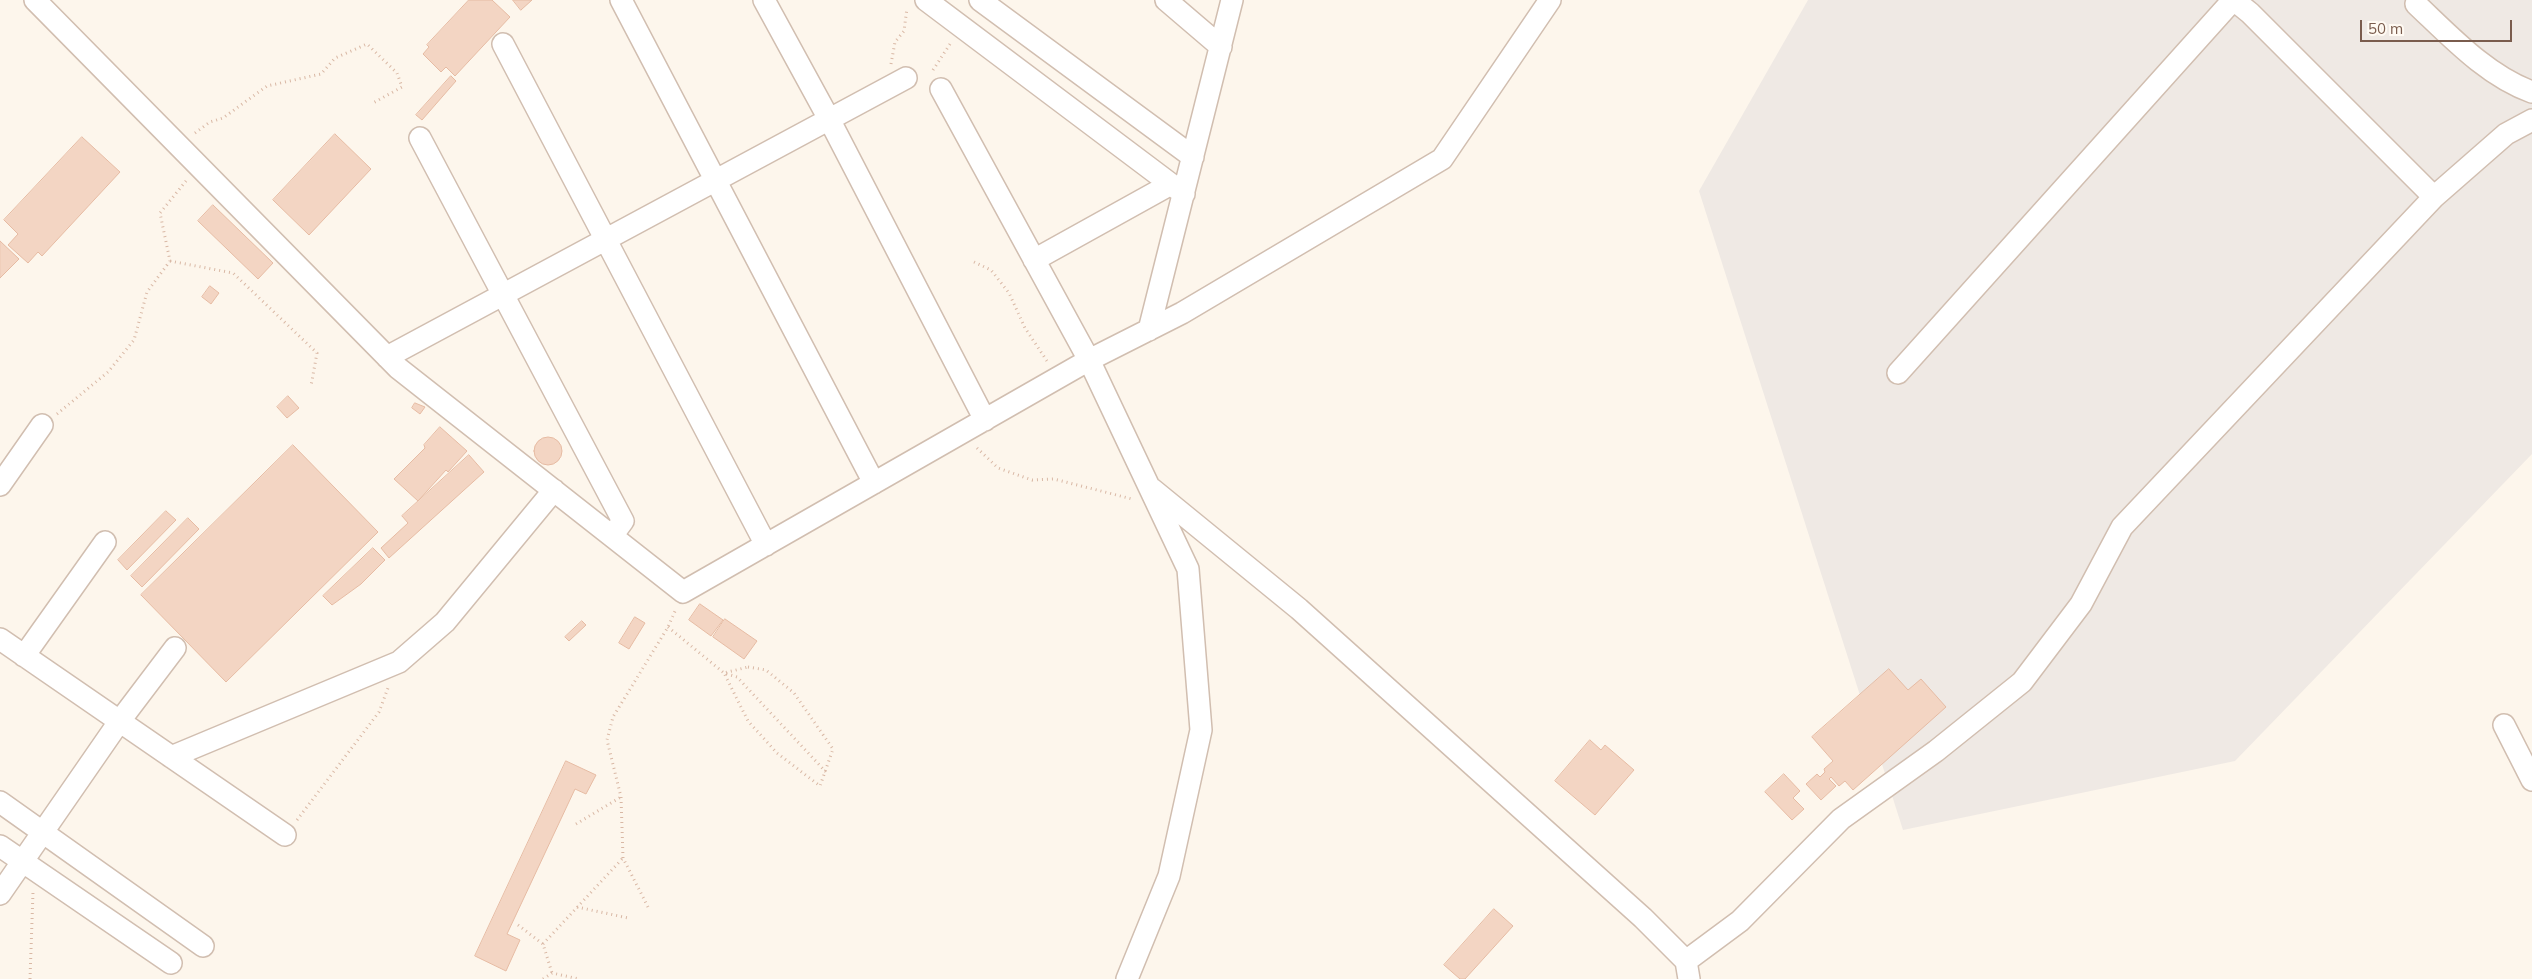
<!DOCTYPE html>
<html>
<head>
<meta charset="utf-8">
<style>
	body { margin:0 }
	#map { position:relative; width:2532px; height:979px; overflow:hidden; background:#fdf6ec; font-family:Mulish,sans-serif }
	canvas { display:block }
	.scale { position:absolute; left:2360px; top:20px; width:152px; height:22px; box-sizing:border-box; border:2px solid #7a5c4d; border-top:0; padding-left:6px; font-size:15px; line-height:18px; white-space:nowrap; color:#7a5c4d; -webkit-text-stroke:4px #fffaf3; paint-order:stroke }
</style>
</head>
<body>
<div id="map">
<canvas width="2532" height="979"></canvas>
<div class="scale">50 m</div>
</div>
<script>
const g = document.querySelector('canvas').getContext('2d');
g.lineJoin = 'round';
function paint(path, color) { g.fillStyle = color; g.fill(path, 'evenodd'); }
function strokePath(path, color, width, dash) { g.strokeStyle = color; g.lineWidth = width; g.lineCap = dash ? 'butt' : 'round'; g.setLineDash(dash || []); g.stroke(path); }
paint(new Path2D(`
	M 1808,0 L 2532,0 L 2532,454 L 2235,761 L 1903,830 L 1699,191 Z`), '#efe9e4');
const building = new Path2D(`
	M 469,0 L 492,0 L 510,17 L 455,76 L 446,67 L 441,72 L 423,54 L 429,47 L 427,45 Z
	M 513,0 L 532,0 L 521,10 Z
	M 451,76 L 456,81 L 422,120 L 416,115 Z
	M 335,134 L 371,169 L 309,235 L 273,200 Z
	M 82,137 L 120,172 L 42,256 L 38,252 L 28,263 L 8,245 L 18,234 L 4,220 Z
	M 213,205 L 273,263 L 258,279 L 198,221 Z
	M 0,241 L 19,259 L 0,278 Z
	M 210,286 L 219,293 L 211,304 L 202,297 Z
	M 288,396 L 299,408 L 287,418 L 277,407 Z
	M 415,403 L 425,407 L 420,414 L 412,408 Z
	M 440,427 L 467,451 L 448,472 L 446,470 L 418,501 L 394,479 L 425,448 L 424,445 Z
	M534 451a14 14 0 1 1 28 0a14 14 0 1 1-28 0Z
	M 293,445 L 378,532 L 226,682 L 141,595 Z
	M 469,455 L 484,472 L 389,558 L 381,548 L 408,523 L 402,516 Z
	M 166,511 L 176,520 L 127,570 L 118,560 Z
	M 188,518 L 199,529 L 142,587 L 131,576 Z
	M 373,548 L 385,560 L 361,584 L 332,605 L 323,596 Z
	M 700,604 L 723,620 L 711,636 L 689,620 Z
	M 635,617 L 645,623 L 629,649 L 619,643 Z
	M 725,619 L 757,641 L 744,659 L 713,637 Z
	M 582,621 L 586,625 L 569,641 L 565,637 Z
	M 1889,669 L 1908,690 L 1921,679 L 1946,707 L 1853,790 L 1845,781 L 1839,786 L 1831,777 L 1829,779 L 1836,786 L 1821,800 L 1806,784 L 1817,774 L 1820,777 L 1825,772 L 1824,769 L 1833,761 L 1812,737 Z
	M 1590,740 L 1601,750 L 1605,745 L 1634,770 L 1595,815 L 1555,781 Z
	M 566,761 L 596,775 L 586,794 L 575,789 L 507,934 L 520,940 L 506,971 L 475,956 Z
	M 1784,774 L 1800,791 L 1793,798 L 1804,809 L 1792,820 L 1765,792 Z
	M 1494,909 L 1513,926 L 1465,979 L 1460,979 L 1444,965 Z`);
paint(building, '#f3d5c3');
strokePath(building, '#e6bba3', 1);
const street = new Path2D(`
	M 35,0 L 398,368 L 683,592 L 1089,360 L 1182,313 L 1442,159 L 1550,0
	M 621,0 L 874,483
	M 764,0 L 829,119 L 985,420
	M 926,0 L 1184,194
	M 980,0 L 1193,157
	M 1166,0 L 1221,47
	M 2416,4 C 2450,36 2487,76 2532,92
	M 503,44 L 766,545
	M 941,89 L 1089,360 L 1188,569 L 1201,730 L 1169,876 L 1127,979
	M 420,138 L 623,521 L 612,536
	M 2434,197 L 2506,134 L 2532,120
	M 1034,260 L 1171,184
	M 1149,330 L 1232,0
	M 387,357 L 906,78
	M 1898,373 L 2233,0
	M 0,485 L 42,425
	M 1152,489 L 1299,609 L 1643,918 L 1686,961 L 1689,979
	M 0,639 L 285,835
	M 24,656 L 105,542
	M 2504,725 L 2532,780
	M 171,757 L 399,662 L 445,622 L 554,490
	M 0,802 L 203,946
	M 0,846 L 171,963
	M 0,894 L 119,722 L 175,648
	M 1686,961 L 1740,921 L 1841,819 L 1936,751 L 2022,682 L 2081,604 L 2122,527 L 2434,197 L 2250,13 L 2234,0`);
strokePath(street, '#d1beb0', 24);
strokePath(new Path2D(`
	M 891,64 L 895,42 L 904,31 L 907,8
	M 933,70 L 950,44
	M 195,133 L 210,122 L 223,118 L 267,86 L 321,74 L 335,58 L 367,44 L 397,73 L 402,87 L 373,103
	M 170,261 L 233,273 L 317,353 L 311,386
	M 974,262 L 991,270 L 1009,293 L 1025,328 L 1047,361
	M 57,414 L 108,372 L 134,340 L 147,292 L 170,261 L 160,213 L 186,181
	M 977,448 L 998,468 L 1032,480 L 1054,479 L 1132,499
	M 668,627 L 724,673 L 737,677 L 826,772
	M 748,667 L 766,670 L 794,693 L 833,749 L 820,786 L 777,753 L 748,721 L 724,673 Z
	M 297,820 L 379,712 L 388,688
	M 576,824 L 621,797
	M 577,907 L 628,918
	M 648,907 L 623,858 L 621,797 L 607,740 L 613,717 L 668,627 L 676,609
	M 518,925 L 543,944 L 552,973
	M 543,944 L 623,858
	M 30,979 L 33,892
	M 543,979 L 552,973 L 579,979`), '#d9b8a5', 3, [1, 4]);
strokePath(street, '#fff', 21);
</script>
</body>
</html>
